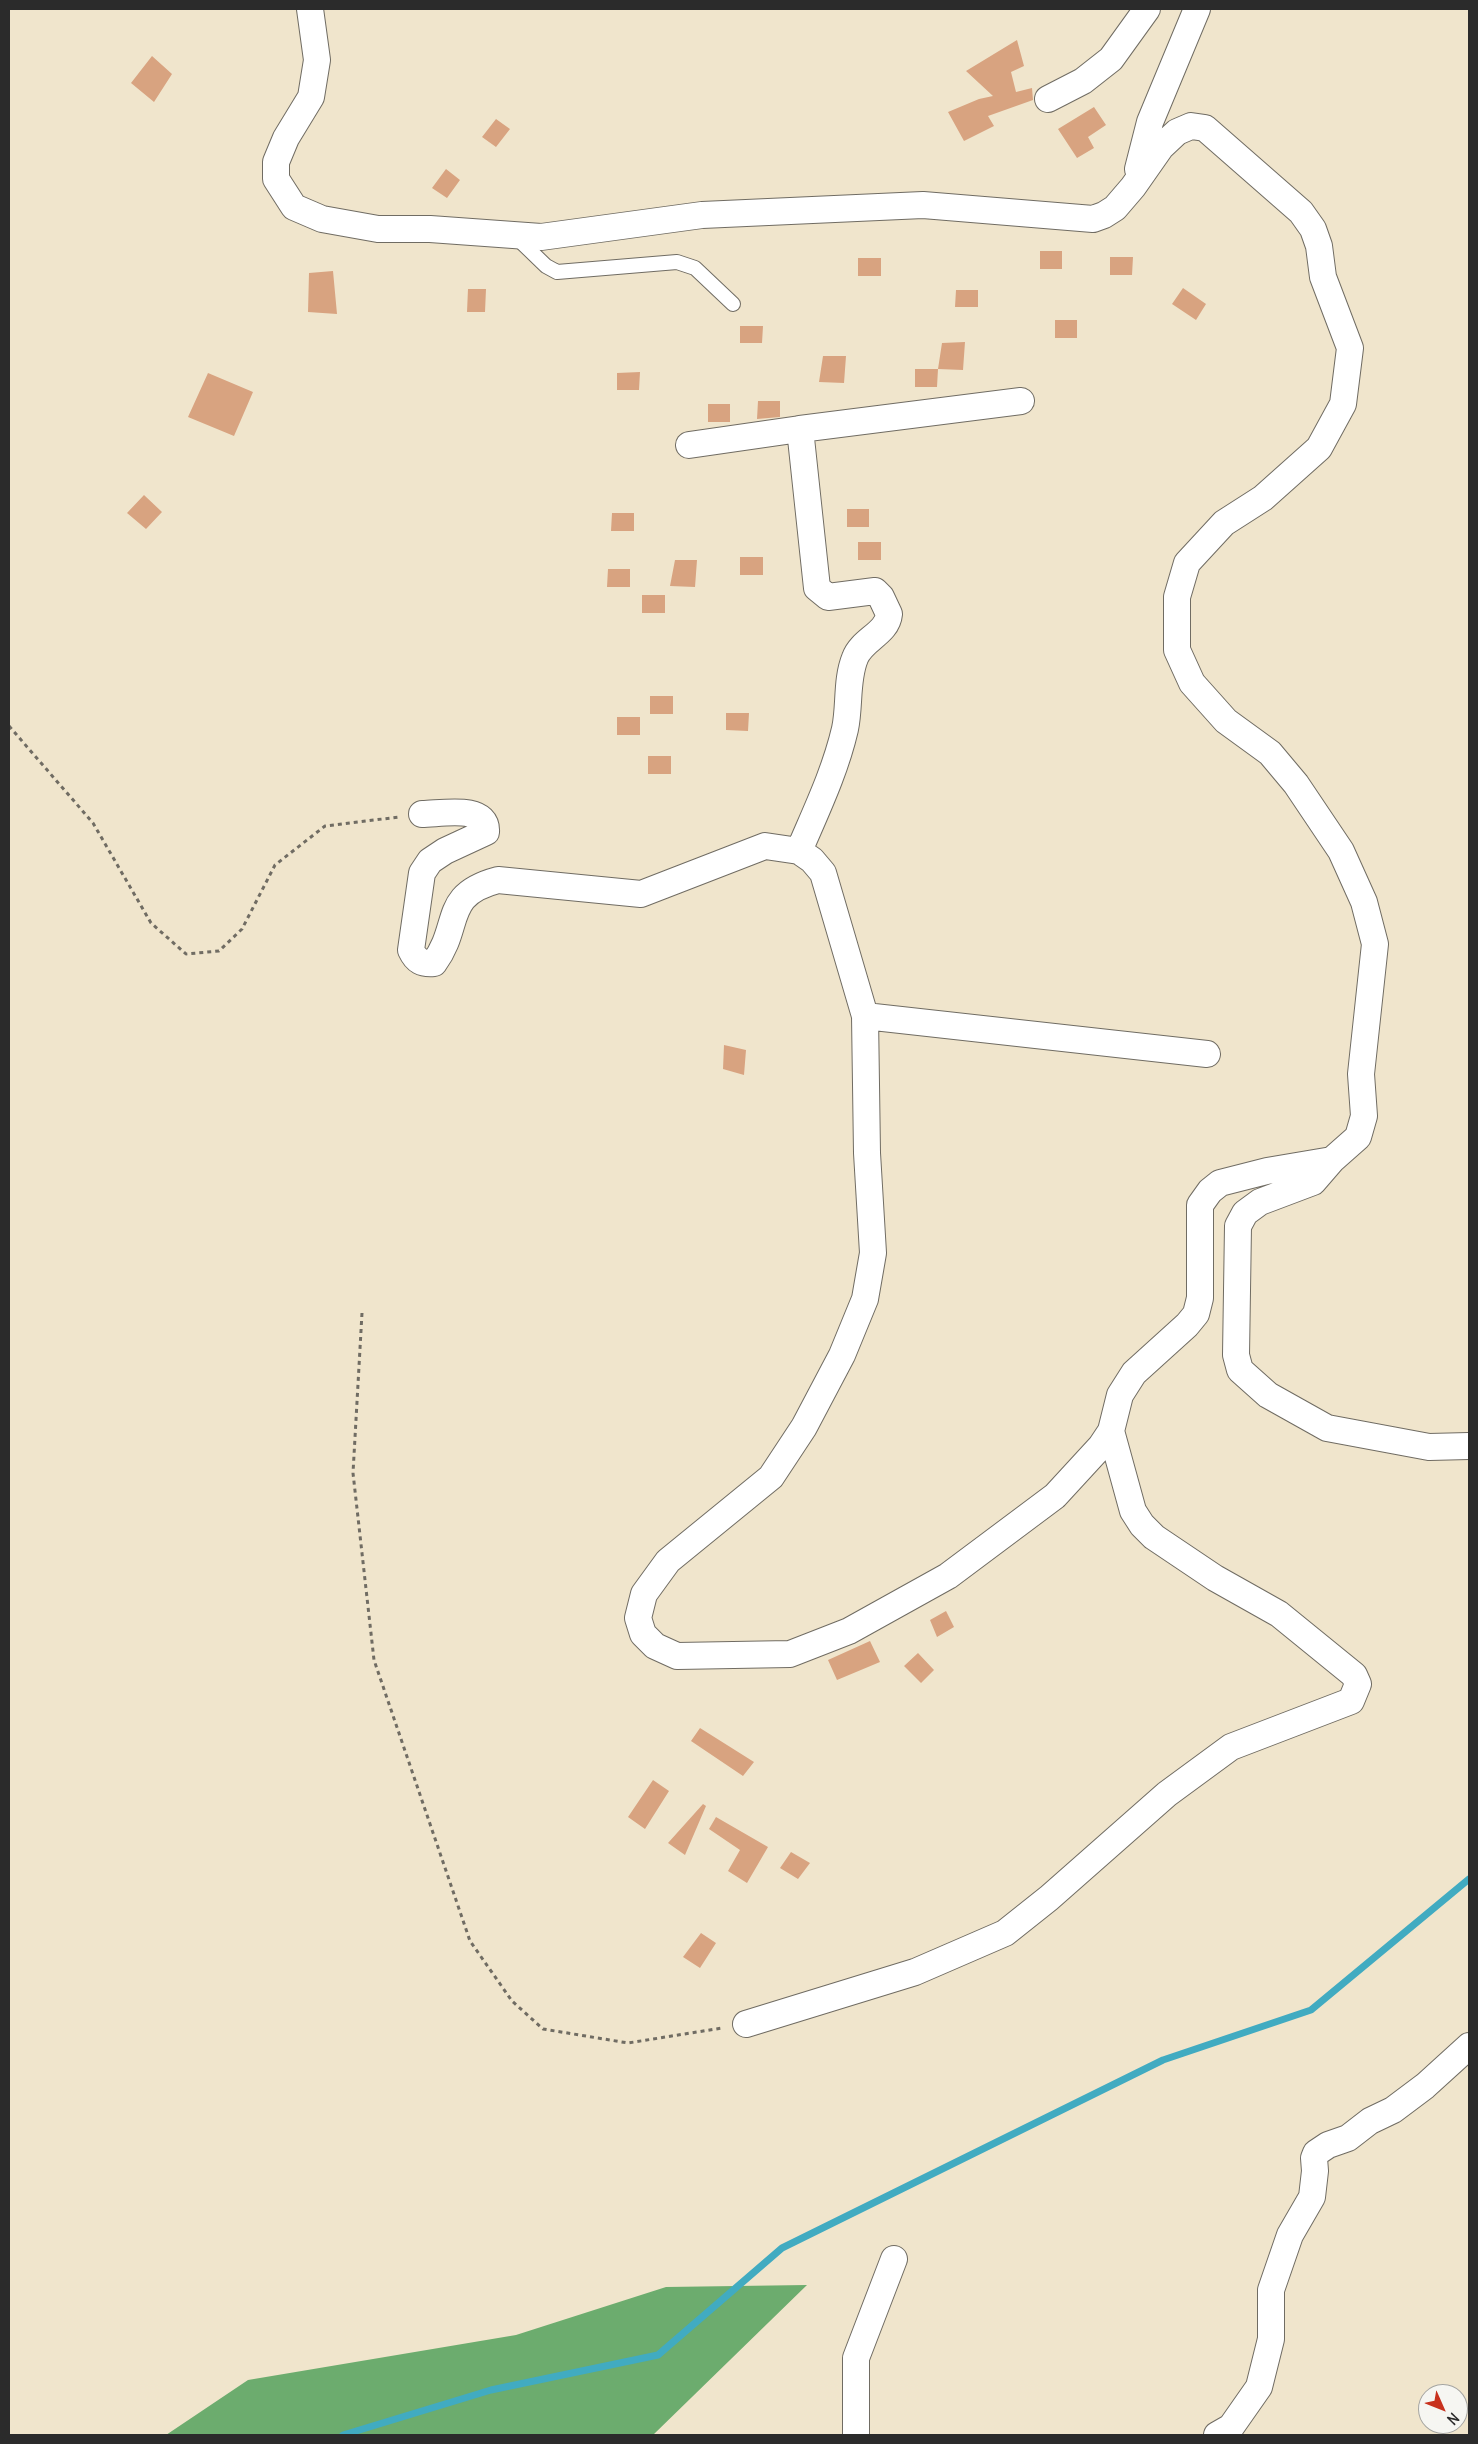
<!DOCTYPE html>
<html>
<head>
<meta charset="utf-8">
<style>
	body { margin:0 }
	#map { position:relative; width:1478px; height:2444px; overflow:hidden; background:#f0e5cc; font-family:Delius,sans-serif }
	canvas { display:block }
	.frame { position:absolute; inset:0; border:10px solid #2b2b2b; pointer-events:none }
	.north { position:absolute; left:1418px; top:2384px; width:50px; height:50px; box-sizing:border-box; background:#f6f6f2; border:1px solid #a5a5a2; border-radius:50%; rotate:134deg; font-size:14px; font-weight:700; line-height:20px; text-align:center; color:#2b2b2b }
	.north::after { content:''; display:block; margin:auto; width:18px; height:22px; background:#c8321e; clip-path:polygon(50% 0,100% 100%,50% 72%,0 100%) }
</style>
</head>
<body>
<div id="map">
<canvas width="1478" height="2444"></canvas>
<div class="frame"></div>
<div class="north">N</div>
</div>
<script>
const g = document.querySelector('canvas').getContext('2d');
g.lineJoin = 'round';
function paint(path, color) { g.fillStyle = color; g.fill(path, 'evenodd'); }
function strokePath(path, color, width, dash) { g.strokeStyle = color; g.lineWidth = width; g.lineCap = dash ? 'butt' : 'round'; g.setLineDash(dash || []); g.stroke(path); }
paint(new Path2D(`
	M 807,2285 L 653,2435 L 166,2435 L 248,2380 L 516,2335 L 666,2287 Z`), '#6cac6e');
strokePath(new Path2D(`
	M 343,2435 L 491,2390 L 658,2355 L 782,2248 L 1163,2060 L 1311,2010 L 1469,1879`), '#41abc1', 7);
paint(new Path2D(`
	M 1017,40 L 1024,66 L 1011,72 L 1016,92 L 1032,88 L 1033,100 L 988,116 L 994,126 L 964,141 L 948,112 L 979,99 L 993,96 L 966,71 Z
	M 152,56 L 172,74 L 154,102 L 131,83 Z
	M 1094,107 L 1106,125 L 1088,137 L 1094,148 L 1077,158 L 1058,129 Z
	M 496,119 L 510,129 L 496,147 L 482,137 Z
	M 446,169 L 460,180 L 447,198 L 432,188 Z
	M 1040,251 L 1062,251 L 1062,269 L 1040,269 Z
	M 1110,257 L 1133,257 L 1132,275 L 1110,275 Z
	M 858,258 L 881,258 L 881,276 L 858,276 Z
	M 333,271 L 337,314 L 308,312 L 309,273 Z
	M 1183,288 L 1206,304 L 1196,320 L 1172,304 Z
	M 468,289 L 486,289 L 485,312 L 467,312 Z
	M 956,290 L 978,290 L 978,307 L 955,307 Z
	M 1055,320 L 1077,320 L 1077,338 L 1055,338 Z
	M 740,326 L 763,326 L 762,343 L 740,343 Z
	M 965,342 L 963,370 L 938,369 L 942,343 Z
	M 823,356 L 846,356 L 844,383 L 819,382 Z
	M 915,369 L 938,369 L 937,387 L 915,387 Z
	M 640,372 L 639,390 L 617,390 L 617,373 Z
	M 208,373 L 253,392 L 234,436 L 188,417 Z
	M 758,401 L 780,401 L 780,417 L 757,419 Z
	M 708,404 L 730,404 L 730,422 L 708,422 Z
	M 144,495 L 162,512 L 146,529 L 127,513 Z
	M 847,509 L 869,509 L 869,527 L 847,527 Z
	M 612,513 L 634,513 L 634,531 L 611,531 Z
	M 858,542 L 881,542 L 881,560 L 858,560 Z
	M 740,557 L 763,557 L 763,575 L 740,575 Z
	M 675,560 L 697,560 L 695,587 L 670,586 Z
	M 608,569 L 630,569 L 630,587 L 607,587 Z
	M 642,595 L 665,595 L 665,613 L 642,613 Z
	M 650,696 L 673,696 L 673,714 L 650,714 Z
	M 726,713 L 749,713 L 748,731 L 726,730 Z
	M 617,717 L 640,717 L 640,735 L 617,735 Z
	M 648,756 L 671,756 L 671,774 L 648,774 Z
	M 724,1045 L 746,1050 L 744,1075 L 723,1069 Z
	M 946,1611 L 954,1627 L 937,1637 L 930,1620 Z
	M 870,1641 L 880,1662 L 837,1680 L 828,1660 Z
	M 918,1653 L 934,1670 L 921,1683 L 904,1666 Z
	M 700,1728 L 754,1762 L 743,1776 L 691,1741 Z
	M 653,1780 L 669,1791 L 645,1829 L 628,1817 Z
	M 703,1804 L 706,1806 L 685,1855 L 668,1843 Z
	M 716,1817 L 768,1847 L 747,1883 L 728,1871 L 740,1850 L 709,1829 Z
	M 791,1852 L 810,1863 L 798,1879 L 780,1868 Z
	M 701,1933 L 716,1943 L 700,1968 L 683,1957 Z`), '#d8a380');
const service = new Path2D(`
	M 515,236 L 546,266 L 557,272 L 677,262 L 695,268 L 733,304`);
const minor = new Path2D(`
	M 310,9 L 317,60 L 311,97 L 286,138 L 276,162 L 276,179 L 294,207 L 322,219 L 378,229 L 430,229 L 541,237 L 702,215 L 923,205 L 1093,219 L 1104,215 L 1115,208 L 1133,187 L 1161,147 L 1177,132 L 1191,126 L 1205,128 L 1301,212 L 1313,229 L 1319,246 L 1323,277 L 1350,348 L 1343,404 L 1319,448 L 1263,498 L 1224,523 L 1187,563 L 1177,597 L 1177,650 L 1192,683 L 1226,721 L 1270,753 L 1296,784 L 1341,851 L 1364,902 L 1375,944 L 1361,1074 L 1364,1116 L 1358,1137 L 1332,1160 L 1267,1171 L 1220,1183 L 1210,1191 L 1200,1205 L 1200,1298 L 1196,1314 L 1187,1325 L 1134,1373 L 1120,1395 L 1111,1431 L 1101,1446 L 1055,1496 L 948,1576 L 849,1631 L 790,1654 L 677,1656 L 655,1646 L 643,1634 L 638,1618 L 644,1594 L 668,1561 L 771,1477 L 804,1427 L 842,1355 L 865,1299 L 873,1253 L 867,1153 L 865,1016 L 823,873 L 812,860 L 799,851 L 765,846 L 641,894 L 498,880 C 441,895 462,925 434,963 C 422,964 416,961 411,950 L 422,873 L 430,861 L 445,851 L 486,832 C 488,804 441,814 422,814
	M 1048,99 L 1083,81 L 1111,59 L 1147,9
	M 1138,169 L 1150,122 L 1197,9
	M 689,445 L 800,429
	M 799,851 C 816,811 835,772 845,729 C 850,706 846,680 855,658 C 862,639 887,634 889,614 L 881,597 L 875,591 L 828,597 L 817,588 L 800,429 L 1021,401
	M 865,1016 L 1207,1054
	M 1332,1160 L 1313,1182 L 1260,1202 L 1245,1213 L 1238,1226 L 1236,1355 L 1240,1370 L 1268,1395 L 1327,1428 L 1429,1447 L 1469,1446
	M 746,2024 L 915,1972 L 1005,1933 L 1049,1898 L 1167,1794 L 1231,1747 L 1351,1701 L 1358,1684 L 1354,1675 L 1279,1614 L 1215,1578 L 1154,1537 L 1142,1525 L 1133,1511 L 1111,1431
	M 856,2435 L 856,2358 L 894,2259
	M 1217,2435 L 1231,2427 L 1259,2387 L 1271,2339 L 1271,2290 L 1290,2235 L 1312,2197 L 1315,2171 L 1314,2158 L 1316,2153 L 1328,2145 L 1348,2138 L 1370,2121 L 1393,2110 L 1425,2086 L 1469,2046`);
strokePath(service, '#706c63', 16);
strokePath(minor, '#706c63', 28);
strokePath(new Path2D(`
	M 9,726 L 93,823 L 151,923 L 186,954 L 219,951 L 242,929 L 275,865 L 325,826 L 399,817
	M 362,1313 L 353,1473 L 374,1660 L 470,1941 L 512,2001 L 543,2029 L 628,2043 L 722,2028`), '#706c63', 3, [4, 4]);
strokePath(service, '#fff', 14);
strokePath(minor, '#fff', 26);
</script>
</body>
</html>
